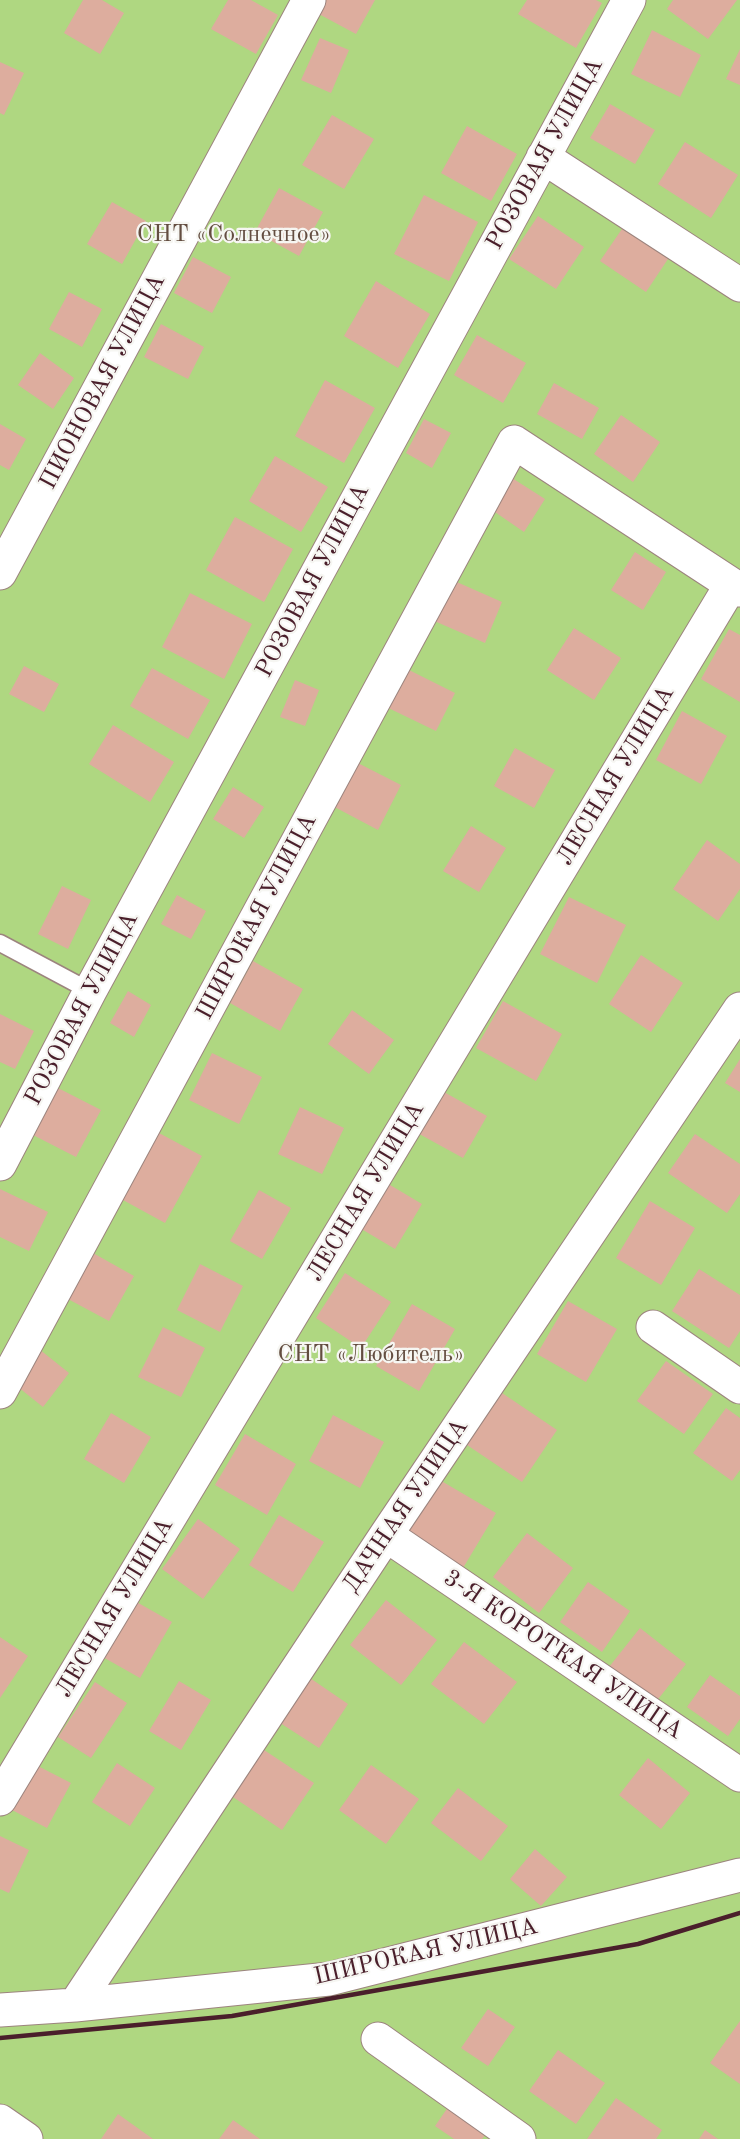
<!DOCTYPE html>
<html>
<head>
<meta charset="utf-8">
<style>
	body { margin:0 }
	canvas { display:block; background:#eee8d2 }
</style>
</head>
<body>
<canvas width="740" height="2139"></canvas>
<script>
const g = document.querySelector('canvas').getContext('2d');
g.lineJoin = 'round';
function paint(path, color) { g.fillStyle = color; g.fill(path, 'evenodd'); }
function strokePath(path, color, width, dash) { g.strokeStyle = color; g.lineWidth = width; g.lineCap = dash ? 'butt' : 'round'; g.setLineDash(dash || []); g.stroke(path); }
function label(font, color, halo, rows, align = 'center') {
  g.font = font + ' "Old Standard TT",serif'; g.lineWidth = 4.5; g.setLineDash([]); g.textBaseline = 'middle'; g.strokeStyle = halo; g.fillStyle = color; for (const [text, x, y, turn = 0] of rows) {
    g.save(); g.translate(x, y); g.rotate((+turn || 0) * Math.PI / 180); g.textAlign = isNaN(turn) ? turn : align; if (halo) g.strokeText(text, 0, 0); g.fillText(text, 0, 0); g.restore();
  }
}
paint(new Path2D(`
	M 0,0 L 740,0 L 740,2139 L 0,2139 Z`), '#afd781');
paint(new Path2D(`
	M 83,0 L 102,0 L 124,13 L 100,54 L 64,33 Z
	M 228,0 L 251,0 L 278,15 L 256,54 L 211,29 Z
	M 324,0 L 375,0 L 356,34 L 317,13 Z
	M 527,0 L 596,0 L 602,3 L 576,48 L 518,14 Z
	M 673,0 L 737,0 L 708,39 L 667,9 Z
	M 652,30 L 701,55 L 680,97 L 631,74 Z
	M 320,38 L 349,50 L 331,93 L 301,80 Z
	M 740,49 L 740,85 L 726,79 Z
	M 0,62 L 24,73 L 4,115 L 0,113 Z
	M 610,104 L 655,130 L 635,164 L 590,138 Z
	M 332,115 L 374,139 L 344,189 L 302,165 Z
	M 467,126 L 517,154 L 491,201 L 441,173 Z
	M 685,142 L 738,175 L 711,218 L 658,184 Z
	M 279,188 L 323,212 L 299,256 L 255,232 Z
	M 424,195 L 478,222 L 449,281 L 394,254 Z
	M 112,202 L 146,221 L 122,264 L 87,244 Z
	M 538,216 L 584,247 L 556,289 L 509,259 Z
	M 624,226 L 670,256 L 646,292 L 600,261 Z
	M 193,257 L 231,277 L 212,313 L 174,293 Z
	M 376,281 L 430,314 L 398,368 L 344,336 Z
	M 69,292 L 102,309 L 82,347 L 49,329 Z
	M 161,324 L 204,347 L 188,379 L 144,357 Z
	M 477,335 L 526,363 L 503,403 L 454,375 Z
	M 40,353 L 74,378 L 53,409 L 18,385 Z
	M 325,380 L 375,408 L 344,463 L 295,436 Z
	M 554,383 L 599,408 L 582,439 L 537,414 Z
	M 621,415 L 660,442 L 633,482 L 594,454 Z
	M 424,419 L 451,433 L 432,468 L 406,453 Z
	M 0,424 L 26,439 L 9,470 L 0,465 Z
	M 275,456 L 328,487 L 301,532 L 249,501 Z
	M 512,478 L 545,499 L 524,532 L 492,510 Z
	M 235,517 L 293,549 L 264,602 L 206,570 Z
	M 635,552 L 666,572 L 643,610 L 611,590 Z
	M 450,579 L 502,602 L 485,643 L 432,620 Z
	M 190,593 L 252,624 L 224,679 L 162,647 Z
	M 574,628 L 621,658 L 594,700 L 547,670 Z
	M 729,629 L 740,635 L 740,702 L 701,679 Z
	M 397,664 L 455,693 L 436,731 L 378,703 Z
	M 24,666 L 59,684 L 44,712 L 9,694 Z
	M 152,668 L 210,700 L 188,739 L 130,706 Z
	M 295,680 L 319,690 L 305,726 L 280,717 Z
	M 682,711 L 727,736 L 701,784 L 656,760 Z
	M 113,725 L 174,762 L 150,802 L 89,764 Z
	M 515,748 L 555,770 L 534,808 L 494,786 Z
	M 350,759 L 401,785 L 378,830 L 327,803 Z
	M 233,787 L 264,807 L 244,838 L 213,819 Z
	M 471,826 L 506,848 L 479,892 L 443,871 Z
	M 707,840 L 740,864 L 740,889 L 718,921 L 673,889 Z
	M 62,886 L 91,900 L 68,949 L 38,934 Z
	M 177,895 L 206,911 L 191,939 L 161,924 Z
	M 569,897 L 626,925 L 597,983 L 540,954 Z
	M 641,955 L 683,983 L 651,1032 L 609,1004 Z
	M 253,961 L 303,989 L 280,1031 L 230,1003 Z
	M 128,991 L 151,1005 L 134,1037 L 110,1023 Z
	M 503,1001 L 562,1034 L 536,1081 L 476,1048 Z
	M 352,1010 L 394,1040 L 369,1074 L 328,1044 Z
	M 0,1014 L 34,1031 L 15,1069 L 0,1062 Z
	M 212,1053 L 262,1077 L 239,1124 L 189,1100 Z
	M 740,1059 L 740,1092 L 725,1083 Z
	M 435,1087 L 487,1116 L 463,1158 L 412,1130 Z
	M 58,1088 L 101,1110 L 76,1157 L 33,1135 Z
	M 300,1107 L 344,1128 L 322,1174 L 278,1154 Z
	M 159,1133 L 202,1156 L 165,1223 L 123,1200 Z
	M 695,1134 L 740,1164 L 740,1194 L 727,1213 L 668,1173 Z
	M 380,1179 L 422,1204 L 395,1249 L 353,1224 Z
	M 0,1189 L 48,1212 L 29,1251 L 0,1237 Z
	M 259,1190 L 291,1208 L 262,1259 L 230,1241 Z
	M 650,1201 L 695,1228 L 661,1285 L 616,1258 Z
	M 93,1253 L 134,1276 L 109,1321 L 68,1299 Z
	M 200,1264 L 243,1286 L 220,1332 L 177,1310 Z
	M 699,1269 L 740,1295 L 740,1331 L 729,1348 L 672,1311 Z
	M 345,1273 L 391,1302 L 361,1348 L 316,1318 Z
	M 568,1301 L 617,1329 L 586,1382 L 537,1354 Z
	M 412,1304 L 455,1329 L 419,1391 L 376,1366 Z
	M 163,1327 L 205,1348 L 181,1397 L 138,1377 Z
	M 39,1349 L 69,1373 L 43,1407 L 13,1383 Z
	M 666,1361 L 713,1394 L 684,1434 L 637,1401 Z
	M 502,1393 L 557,1430 L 522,1482 L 467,1445 Z
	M 726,1408 L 740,1418 L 740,1470 L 732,1481 L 693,1453 Z
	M 111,1413 L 151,1437 L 124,1483 L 84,1459 Z
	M 333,1415 L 384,1442 L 360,1488 L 309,1461 Z
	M 245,1434 L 296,1464 L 267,1515 L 215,1485 Z
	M 438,1479 L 496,1513 L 463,1568 L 405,1533 Z
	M 279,1515 L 324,1542 L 293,1592 L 249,1565 Z
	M 198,1519 L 240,1549 L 203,1599 L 162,1569 Z
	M 527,1533 L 573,1568 L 539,1613 L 493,1577 Z
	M 588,1582 L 630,1611 L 602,1652 L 560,1622 Z
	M 133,1600 L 172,1622 L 140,1678 L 101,1656 Z
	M 386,1600 L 437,1640 L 401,1685 L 350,1645 Z
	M 640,1628 L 686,1664 L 655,1703 L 609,1667 Z
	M 0,1637 L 28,1656 L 0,1698 Z
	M 464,1642 L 517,1682 L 484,1724 L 431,1684 Z
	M 710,1675 L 740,1696 L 740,1719 L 728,1736 L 687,1707 Z
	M 307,1676 L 348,1704 L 319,1748 L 277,1721 Z
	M 179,1681 L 211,1700 L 181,1750 L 149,1731 Z
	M 95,1682 L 127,1703 L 91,1758 L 58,1737 Z
	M 261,1748 L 314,1783 L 282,1830 L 230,1795 Z
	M 648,1758 L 690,1793 L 661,1829 L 619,1795 Z
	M 32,1763 L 71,1783 L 47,1828 L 8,1808 Z
	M 117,1763 L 155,1788 L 130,1826 L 92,1802 Z
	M 371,1765 L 419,1799 L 386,1844 L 339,1810 Z
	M 458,1788 L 508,1826 L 481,1861 L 431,1823 Z
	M 0,1836 L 29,1850 L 9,1893 L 0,1889 Z
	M 535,1849 L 567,1877 L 541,1906 L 510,1879 Z
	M 488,2009 L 515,2027 L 488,2066 L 461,2048 Z
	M 740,2021 L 740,2084 L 710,2063 Z
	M 558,2050 L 605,2083 L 576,2124 L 529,2091 Z
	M 616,2098 L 662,2130 L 656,2139 L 587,2139 Z
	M 451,2103 L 489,2130 L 482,2139 L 454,2139 L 435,2126 Z
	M 118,2114 L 153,2139 L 101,2139 Z
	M 233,2120 L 260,2139 L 219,2139 Z
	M 705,2130 L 718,2139 L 699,2139 Z`), '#ddad9e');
const lane = new Path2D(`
	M 0,943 L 90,991`);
const street = new Path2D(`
	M 543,157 L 740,285
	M 0,573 L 309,0
	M 0,1164 L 90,991 L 629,0
	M 653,1327 L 740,1387
	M 0,1392 L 514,442 L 740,590
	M 386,1535 L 740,1775
	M 0,1799 L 731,585
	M 75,2005 L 386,1535 L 740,1009
	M 0,2010 L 75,2005 L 329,1979 L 740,1875
	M 378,2039 L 519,2139
	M 0,2121 L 26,2139`);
strokePath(lane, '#9c847e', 19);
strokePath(street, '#9c847e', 35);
strokePath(lane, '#fff', 16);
strokePath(street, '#fff', 33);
strokePath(new Path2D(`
	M 0,2038 L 232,2016 L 638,1944 L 740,1913`), '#4a1f2b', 4.5);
label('24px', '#4a1f2b', '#f6f6f2', [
	["РОЗОВАЯ УЛИЦА",545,154,-61],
	["ПИОНОВАЯ УЛИЦА",103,382,-62],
	["РОЗОВАЯ УЛИЦА",313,581,-62],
	["ЛЕСНАЯ УЛИЦА",616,776,-59],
	["ШИРОКАЯ УЛИЦА",257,917,-62],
	["РОЗОВАЯ УЛИЦА",82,1009,-62],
	["ЛЕСНАЯ УЛИЦА",366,1192,-59],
	["ДАЧНАЯ УЛИЦА",406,1506,-56],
	["ЛЕСНАЯ УЛИЦА",115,1608,-59],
	["3-Я КОРОТКАЯ УЛИЦА",563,1655,34],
	["ШИРОКАЯ УЛИЦА",426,1952,-13]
]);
label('24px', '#634d40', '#f6f6f2', [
	["СНТ «Солнечное»",234,235],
	["СНТ «Любитель»",371,1355]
]);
</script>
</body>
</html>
